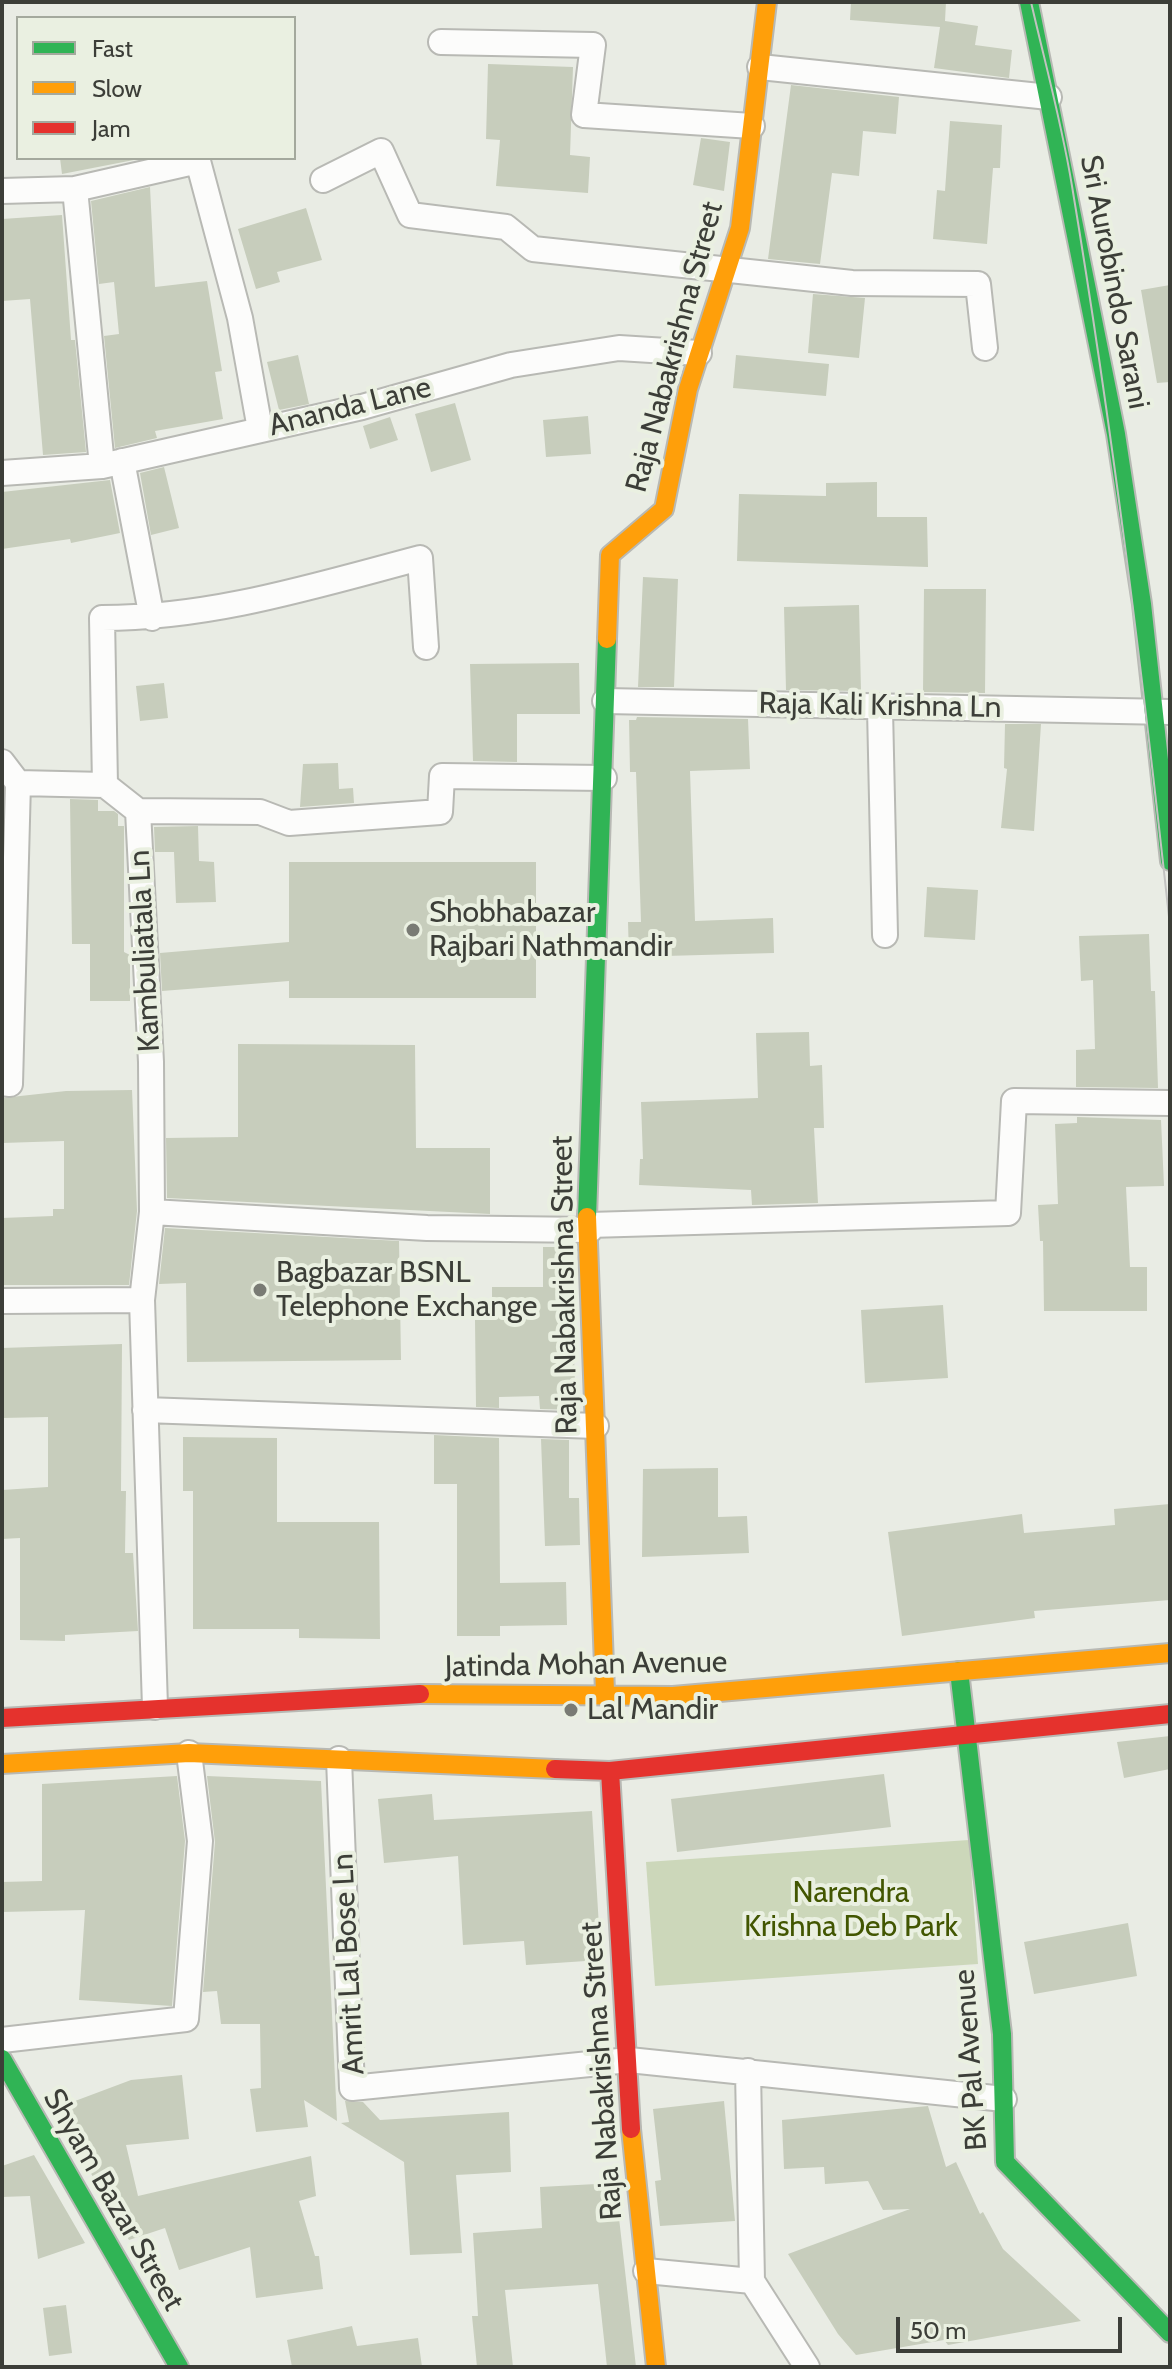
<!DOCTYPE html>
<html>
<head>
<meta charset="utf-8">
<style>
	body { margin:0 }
	#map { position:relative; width:1172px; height:2369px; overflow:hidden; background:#e9ece4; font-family:Cabin,sans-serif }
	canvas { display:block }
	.frame { position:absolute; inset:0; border:4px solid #3c3e38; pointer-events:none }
	.legend { position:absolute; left:16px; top:16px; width:280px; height:144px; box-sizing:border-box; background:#eaf0e1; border:2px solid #a4a99d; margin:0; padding:10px 14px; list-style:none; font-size:24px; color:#3c3e38 }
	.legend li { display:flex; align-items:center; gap:16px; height:40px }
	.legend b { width:40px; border:2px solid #a4a99d }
	.scale { position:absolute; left:896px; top:2317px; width:226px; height:36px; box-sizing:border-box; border:4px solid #3c3e38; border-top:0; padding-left:10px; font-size:24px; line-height:28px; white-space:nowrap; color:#3c3e38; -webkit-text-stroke:6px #eaf0e1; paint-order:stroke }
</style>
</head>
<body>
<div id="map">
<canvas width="1172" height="2369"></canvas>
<div class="frame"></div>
<ul class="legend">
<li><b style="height:10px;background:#30b455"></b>Fast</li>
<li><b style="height:10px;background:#ff9f0a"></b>Slow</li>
<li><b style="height:10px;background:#e5322d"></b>Jam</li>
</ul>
<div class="scale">50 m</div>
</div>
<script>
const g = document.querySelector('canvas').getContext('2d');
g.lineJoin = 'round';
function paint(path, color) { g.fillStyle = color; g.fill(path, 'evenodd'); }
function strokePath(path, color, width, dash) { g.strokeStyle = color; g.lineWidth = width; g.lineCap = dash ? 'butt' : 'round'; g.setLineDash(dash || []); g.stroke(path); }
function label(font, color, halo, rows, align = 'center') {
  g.font = font + ' Cabin,sans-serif'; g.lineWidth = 8; g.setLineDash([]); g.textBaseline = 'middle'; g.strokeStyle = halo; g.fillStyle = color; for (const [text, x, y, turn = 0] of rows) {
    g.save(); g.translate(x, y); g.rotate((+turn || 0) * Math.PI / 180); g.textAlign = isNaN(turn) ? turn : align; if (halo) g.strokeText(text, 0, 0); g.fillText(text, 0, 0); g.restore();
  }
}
paint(new Path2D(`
	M 969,1840 L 978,1964 L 655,1986 L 646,1862 Z`), '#ccd7ba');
paint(new Path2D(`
	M 851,2 L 946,2 L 945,21 L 978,26 L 975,45 L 1012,50 L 1009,78 L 934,68 L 940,27 L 850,20 Z
	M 488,64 L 573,67 L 570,155 L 590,157 L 588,193 L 496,186 L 500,140 L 486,139 Z
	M 791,85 L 899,97 L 896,134 L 863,131 L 859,176 L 832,173 L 820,264 L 768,259 Z
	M 950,121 L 1002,125 L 1000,168 L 993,168 L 987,244 L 933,239 L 937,190 L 945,191 Z
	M 701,138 L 730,142 L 724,191 L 693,185 Z
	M 60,158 L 144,158 L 62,174 Z
	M 150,187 L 155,287 L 207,281 L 222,371 L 215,372 L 223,419 L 155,431 L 157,438 L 115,448 L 104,336 L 119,334 L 114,282 L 99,284 L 91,201 Z
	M 306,208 L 322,260 L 277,272 L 280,282 L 256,289 L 238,229 Z
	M 62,215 L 71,340 L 75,340 L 86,452 L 43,455 L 30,299 L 2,301 L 2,219 Z
	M 1170,285 L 1170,382 L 1157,383 L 1141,290 Z
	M 813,294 L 865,298 L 859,358 L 808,353 Z
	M 298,355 L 309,404 L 279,410 L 267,362 Z
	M 736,355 L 829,364 L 826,396 L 733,388 Z
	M 455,403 L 471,460 L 431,472 L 415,414 Z
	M 588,416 L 591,454 L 546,457 L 543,420 Z
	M 390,417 L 398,440 L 370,449 L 363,426 Z
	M 164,467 L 179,528 L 151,535 L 140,473 Z
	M 110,480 L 120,533 L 71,543 L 70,539 L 2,549 L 2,492 Z
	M 877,482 L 877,517 L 927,517 L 928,567 L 737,561 L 739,494 L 826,496 L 826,483 Z
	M 643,577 L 678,579 L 674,687 L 638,687 Z
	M 924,589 L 986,589 L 985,693 L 923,692 Z
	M 859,605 L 861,691 L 786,690 L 784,607 Z
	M 579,663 L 580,714 L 517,714 L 517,762 L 473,761 L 470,664 Z
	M 164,683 L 168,718 L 140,721 L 136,686 Z
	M 637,717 L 748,719 L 750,769 L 690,771 L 695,921 L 773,918 L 774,953 L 629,957 L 628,922 L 641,922 L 636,772 L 630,772 L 629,720 L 636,720 Z
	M 1005,724 L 1041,724 L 1034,831 L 1001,828 L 1007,769 L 1004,768 Z
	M 338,763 L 339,789 L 353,788 L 354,803 L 300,807 L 303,764 Z
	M 70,799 L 98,800 L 98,811 L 114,811 L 118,814 L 118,826 L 124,826 L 124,952 L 130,955 L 130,1001 L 90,1001 L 90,944 L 72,944 Z
	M 198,826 L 199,861 L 214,862 L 216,902 L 176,903 L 174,852 L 155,852 L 154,827 Z
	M 289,862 L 536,862 L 536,998 L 289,998 L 289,981 L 162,991 L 160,953 L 289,942 Z
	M 927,887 L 978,890 L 975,940 L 924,937 Z
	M 1149,934 L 1151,991 L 1155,991 L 1158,1088 L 1076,1087 L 1076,1050 L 1095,1049 L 1093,980 L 1081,981 L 1079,936 Z
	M 809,1032 L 810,1066 L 822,1065 L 824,1128 L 814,1128 L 818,1203 L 752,1205 L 751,1190 L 639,1185 L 640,1159 L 643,1159 L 641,1102 L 758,1098 L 756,1033 Z
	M 238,1044 L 415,1045 L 416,1148 L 490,1148 L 490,1214 L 167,1198 L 166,1138 L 238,1137 Z
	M 132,1090 L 137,1211 L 129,1285 L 2,1285 L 2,1218 L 53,1216 L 53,1209 L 64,1209 L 64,1141 L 2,1143 L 2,1098 L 66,1091 Z
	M 1077,1117 L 1161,1120 L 1164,1186 L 1126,1187 L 1130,1267 L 1147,1267 L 1147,1311 L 1044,1311 L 1043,1241 L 1040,1241 L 1038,1205 L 1058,1204 L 1055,1124 L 1077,1123 Z
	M 165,1228 L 399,1241 L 401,1360 L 187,1362 L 186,1283 L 159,1284 Z
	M 543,1247 L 566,1247 L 565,1357 L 574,1357 L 576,1410 L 540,1409 L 539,1396 L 499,1397 L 499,1408 L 476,1407 L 475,1320 L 492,1320 L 492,1287 L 543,1287 Z
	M 943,1305 L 948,1378 L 865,1383 L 861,1310 Z
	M 122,1344 L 121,1491 L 126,1491 L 125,1553 L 133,1553 L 138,1631 L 65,1635 L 65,1641 L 20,1640 L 20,1538 L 2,1539 L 2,1490 L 48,1487 L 48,1417 L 2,1418 L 2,1348 Z
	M 434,1435 L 499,1438 L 500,1583 L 566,1582 L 567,1625 L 500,1626 L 500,1636 L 457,1636 L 457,1484 L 434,1484 Z
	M 183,1437 L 277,1438 L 277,1522 L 379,1522 L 380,1639 L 299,1638 L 299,1629 L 193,1629 L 193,1491 L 183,1491 Z
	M 541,1439 L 569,1440 L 569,1498 L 579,1498 L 580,1545 L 545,1546 Z
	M 718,1468 L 718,1517 L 747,1516 L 749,1553 L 642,1557 L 643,1469 Z
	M 1170,1504 L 1170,1600 L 1034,1611 L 1035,1618 L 902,1636 L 888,1532 L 1022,1514 L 1024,1533 L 1115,1525 L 1114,1509 Z
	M 1170,1736 L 1170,1769 L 1124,1778 L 1117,1742 Z
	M 884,1774 L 891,1827 L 677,1852 L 671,1799 Z
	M 177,1776 L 185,1841 L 172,2006 L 79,2000 L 85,1910 L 2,1912 L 2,1882 L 42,1881 L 42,1784 Z
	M 207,1776 L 321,1781 L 337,2121 L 304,2100 L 308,2127 L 256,2132 L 250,2089 L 261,2088 L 260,2024 L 221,2024 L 217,1991 L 203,1992 L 215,1842 Z
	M 432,1794 L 434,1820 L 592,1811 L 601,1960 L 526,1965 L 524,1941 L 463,1945 L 458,1856 L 384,1863 L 378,1799 Z
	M 1128,1923 L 1137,1976 L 1034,1994 L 1024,1942 Z
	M 182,2075 L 189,2139 L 126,2145 L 138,2196 L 311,2156 L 316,2196 L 299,2201 L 315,2256 L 319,2256 L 323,2289 L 256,2298 L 250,2247 L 179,2270 L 165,2228 L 129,2240 L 73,2142 L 80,2140 L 67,2104 L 131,2080 Z
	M 345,2101 L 363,2102 L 380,2120 L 509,2112 L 511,2172 L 456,2175 L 462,2253 L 410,2255 L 404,2162 L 341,2123 L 349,2122 Z
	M 724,2101 L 735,2221 L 660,2226 L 655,2181 L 661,2180 L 653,2109 Z
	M 928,2106 L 946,2167 L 956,2162 L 980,2214 L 983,2212 L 1003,2249 L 1081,2321 L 948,2345 L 944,2340 L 856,2355 L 838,2334 L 788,2254 L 910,2209 L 883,2210 L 868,2181 L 825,2184 L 824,2167 L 784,2169 L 782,2120 Z
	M 34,2155 L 85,2243 L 38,2259 L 30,2196 L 2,2197 L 2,2166 Z
	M 615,2183 L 636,2367 L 607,2367 L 598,2284 L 505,2290 L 513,2367 L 477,2367 L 472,2316 L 478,2316 L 473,2233 L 542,2228 L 540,2187 Z
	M 66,2305 L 72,2353 L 49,2356 L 43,2308 Z
	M 352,2326 L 357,2346 L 418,2338 L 422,2367 L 292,2367 L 287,2340 Z`), '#c7cdbc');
const street = new Path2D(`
	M 441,42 L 593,45 L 584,115 L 752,126
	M 760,67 L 1049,97
	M 323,180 L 381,151 L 410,215 L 506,227 L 533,249 L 852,283 L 978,284 L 985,348
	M 75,189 L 102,466
	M 2,191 L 75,189 L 198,161 L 240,318 L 260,429
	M 122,461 L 152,618
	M 2,473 L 102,466 L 362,407 L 511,365 L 619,348 L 699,353
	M 605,701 L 1170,712
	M 880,709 L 885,935
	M 2,762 L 18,783 L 105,785
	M 138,811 L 260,812 L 289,823 L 440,812 L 442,776 L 604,778
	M 2,1083 L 10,1084 L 18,783
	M 152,1212 L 427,1228 L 590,1230
	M 589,1225 L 1008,1213 L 1014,1101 L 1170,1103
	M 2,1301 L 142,1300
	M 145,1410 L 596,1426
	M 155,1707 L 142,1300 L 152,1212 L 151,1062 L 138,811 L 105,785 L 102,618 C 212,618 314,586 420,558 L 426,647
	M 339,1759 L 352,2088 L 629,2060 L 1004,2099
	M 2,2040 L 186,2019 L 200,1841 L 189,1753
	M 748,2071 L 752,2281
	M 646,2271 L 752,2281 L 807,2367`);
const fast = new Path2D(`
	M 1029,2 L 1116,434 L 1142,604 L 1170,861
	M 587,1217 L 607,639
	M 959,1671 L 1002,2034 L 1005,2162 L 1170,2333
	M 2,2059 L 179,2367`);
const slow = new Path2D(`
	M 607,639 L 610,555 L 664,509 L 688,389 L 740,228 L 767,2
	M 587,1217 L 605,1692
	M 420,1694 L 673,1696 L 1170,1653
	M 2,1764 L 189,1753 L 555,1769
	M 631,2129 L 656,2367`);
const jam = new Path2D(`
	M 2,1718 L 420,1694
	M 555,1769 L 610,1771 L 1170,1714
	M 610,1771 L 631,2129`);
strokePath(street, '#b8b9b4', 28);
strokePath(fast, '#b8b9b4', 22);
strokePath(slow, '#b8b9b4', 22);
strokePath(jam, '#b8b9b4', 22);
strokePath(street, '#fcfcfb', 24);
strokePath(fast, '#30b455', 18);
strokePath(slow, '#ff9f0a', 18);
strokePath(jam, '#e5322d', 18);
strokePath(new Path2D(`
	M 1031,2 C 1045,63 1062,124 1072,186 C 1113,432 1143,679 1170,926`), '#c2c2c0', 2);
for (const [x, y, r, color] of [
	[413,930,8,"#797b74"],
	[260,1290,8,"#797b74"],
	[571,1710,8,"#797b74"]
]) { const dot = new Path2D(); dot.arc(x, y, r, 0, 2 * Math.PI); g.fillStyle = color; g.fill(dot); strokePath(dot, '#eaf0e1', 3); }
label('30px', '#3c3e38', '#eaf0e1', [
	["Sri Aurobindo Sarani",1114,282,79],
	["Raja Nabakrishna Street",675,347,-75],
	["Ananda Lane",350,407,-14],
	["Raja Kali Krishna Ln",880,706,1],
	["Kambuliatala Ln",145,951,-93],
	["Raja Nabakrishna Street",565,1285,-91],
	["Jatinda Mohan Avenue",586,1665,-1],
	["Amrit Lal Bose Ln",349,1964,-93],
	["BK Pal Avenue",971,2060,-94],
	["Raja Nabakrishna Street",602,2071,-94],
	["Shyam Bazar Street",113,2200,60]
]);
label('30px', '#3c3e38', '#eaf0e1', [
	["Shobhabazar",429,913],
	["Rajbari Nathmandir",429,947],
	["Bagbazar BSNL",276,1273],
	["Telephone Exchange",276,1307],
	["Lal Mandir",587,1710]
], 'left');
label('30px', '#425601', '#eaf0e1', [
	["Narendra",851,1893],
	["Krishna Deb Park",851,1927]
]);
</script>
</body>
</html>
